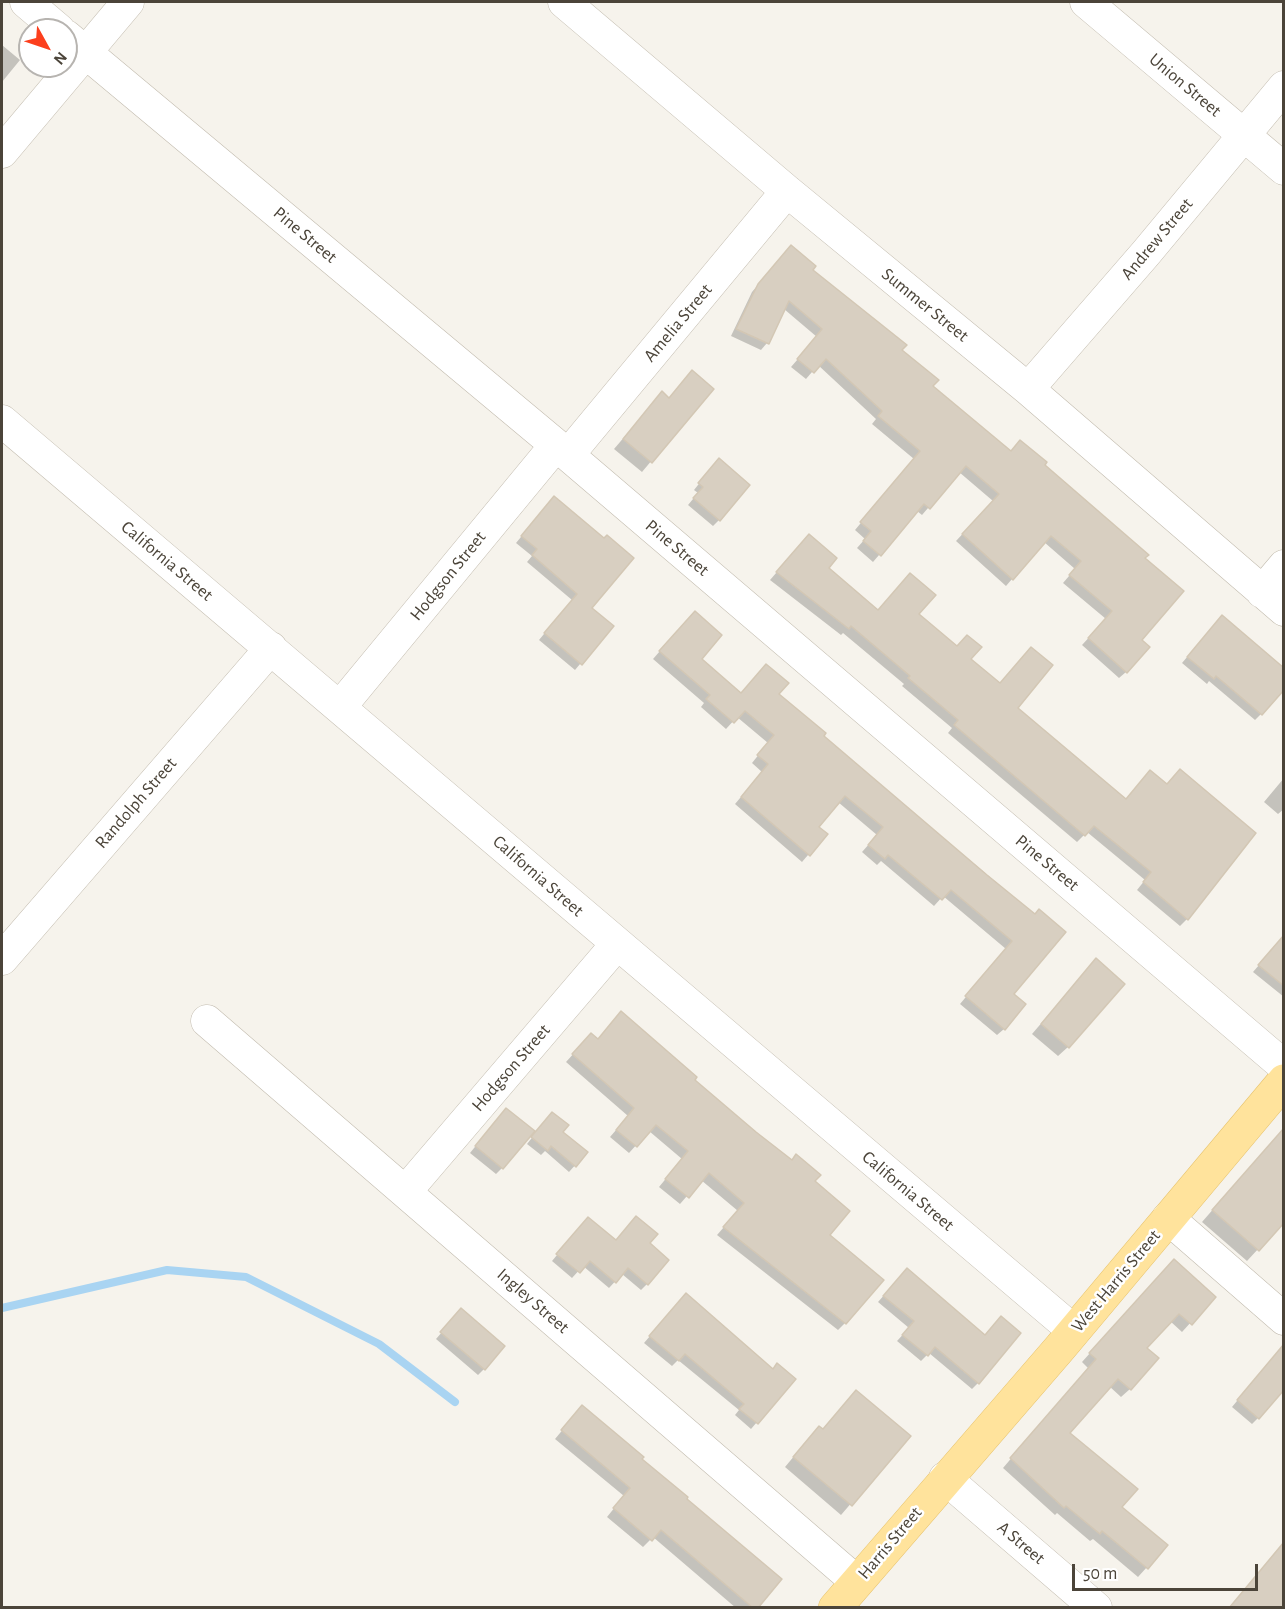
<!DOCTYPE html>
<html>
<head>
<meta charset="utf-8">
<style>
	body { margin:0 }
	#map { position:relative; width:1285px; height:1609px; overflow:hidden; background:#f6f3ec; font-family:"Alegreya Sans",sans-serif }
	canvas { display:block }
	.frame { position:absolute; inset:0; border:3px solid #4b4439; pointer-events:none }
	.north { position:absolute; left:18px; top:18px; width:60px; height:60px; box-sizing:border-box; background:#fff; border:2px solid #b7b4b0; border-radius:50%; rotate:130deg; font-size:16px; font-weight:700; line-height:24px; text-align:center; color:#4b4439 }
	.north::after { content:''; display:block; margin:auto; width:21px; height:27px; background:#fc3f1d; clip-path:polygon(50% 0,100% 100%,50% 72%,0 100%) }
	.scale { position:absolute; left:1072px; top:1564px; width:186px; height:27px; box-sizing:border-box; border:3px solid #4b4439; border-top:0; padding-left:8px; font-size:18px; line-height:21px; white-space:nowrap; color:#4b4439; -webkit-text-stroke:4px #fff; paint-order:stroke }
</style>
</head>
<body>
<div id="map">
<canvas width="1285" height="1609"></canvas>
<div class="frame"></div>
<div class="north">N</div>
<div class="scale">50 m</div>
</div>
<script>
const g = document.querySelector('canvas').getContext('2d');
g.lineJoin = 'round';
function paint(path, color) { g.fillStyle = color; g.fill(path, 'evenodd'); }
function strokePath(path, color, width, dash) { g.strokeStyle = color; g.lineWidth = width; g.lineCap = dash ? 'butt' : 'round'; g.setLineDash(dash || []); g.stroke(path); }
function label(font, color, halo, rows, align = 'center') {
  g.font = font + ' "Alegreya Sans",sans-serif'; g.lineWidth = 5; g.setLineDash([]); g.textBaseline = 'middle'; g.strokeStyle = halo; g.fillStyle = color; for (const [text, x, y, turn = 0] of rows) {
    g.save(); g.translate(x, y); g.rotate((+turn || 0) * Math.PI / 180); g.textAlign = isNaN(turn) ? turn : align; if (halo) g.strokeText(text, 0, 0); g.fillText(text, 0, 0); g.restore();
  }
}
paint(new Path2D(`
	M 2,45 L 20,60 L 2,82 Z
	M 784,254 L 811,270 L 900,350 L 931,387 L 1010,452 L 1043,465 L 1143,559 L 1140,640 L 1126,672 L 1119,678 L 1082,645 L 1106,619 L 1063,583 L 1075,569 L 1044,542 L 1006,586 L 956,541 L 993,501 L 959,472 L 922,515 L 917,511 L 873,562 L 857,548 L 865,539 L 855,530 L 914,459 L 872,424 L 876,419 L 818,365 L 806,379 L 791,367 L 817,337 L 784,309 L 767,343 L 761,350 L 731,336 L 752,292 Z
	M 683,382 L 712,389 L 642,472 L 614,449 L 662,393 L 668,399 Z
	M 713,466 L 719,520 L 713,526 L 688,505 L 698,493 L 694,490 Z
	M 548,504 L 590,608 L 612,626 L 575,670 L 539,640 L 572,600 L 527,562 L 532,556 L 516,543 Z
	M 802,543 L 827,568 L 878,611 L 917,615 L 969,659 L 1016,708 L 1125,800 L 1166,786 L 1187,919 L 1180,926 L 1137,890 L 1145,880 L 1087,832 L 1077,842 L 948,733 L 952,728 L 902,686 L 904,684 L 843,633 L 841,635 L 770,580 Z
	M 688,619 L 699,660 L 741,694 L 777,694 L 822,736 L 1035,915 L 1004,1029 L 997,1035 L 960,1004 L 1006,949 L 943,896 L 934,906 L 881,861 L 877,865 L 862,852 L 877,835 L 838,802 L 817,827 L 826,834 L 802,862 L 735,804 L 762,772 L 752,763 L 768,743 L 737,717 L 726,729 L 701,707 L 704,703 L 653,659 Z
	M 1216,623 L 1261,714 L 1255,720 L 1209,681 L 1207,684 L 1182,663 Z
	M 1284,778 L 1284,809 L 1278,814 L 1264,802 Z
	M 1283,937 L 1284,997 L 1253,972 Z
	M 1087,970 L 1068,1047 L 1058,1056 L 1032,1034 Z
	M 597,1040 L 693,1080 L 813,1182 L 828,1235 L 845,1323 L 838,1330 L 717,1235 L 738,1211 L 701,1180 L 680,1204 L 659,1187 L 682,1159 L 649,1131 L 629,1153 L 610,1137 L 628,1116 L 566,1062 L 584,1042 Z
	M 500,1116 L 502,1168 L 496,1174 L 470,1153 Z
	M 547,1119 L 586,1153 L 569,1172 L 545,1151 L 541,1155 L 527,1144 Z
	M 1284,1128 L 1284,1221 L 1247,1261 L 1202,1222 Z
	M 582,1225 L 615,1242 L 647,1243 L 647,1284 L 641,1290 L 622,1274 L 609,1288 L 583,1266 L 572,1278 L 552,1261 Z
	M 1165,1269 L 1214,1297 L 1182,1332 L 1170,1321 L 1145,1348 L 1157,1359 L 1130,1389 L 1121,1397 L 1109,1386 L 1068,1434 L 1120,1507 L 1166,1546 L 1138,1577 L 1093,1539 L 1090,1541 L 1057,1513 L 1055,1515 L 1003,1468 L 1088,1368 L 1082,1362 Z
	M 901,1276 L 978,1383 L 972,1389 L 929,1353 L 921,1361 L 897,1341 L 909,1328 L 878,1302 Z
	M 680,1301 L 773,1370 L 794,1379 L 751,1429 L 735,1415 L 739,1410 L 678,1360 L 672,1366 L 644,1343 Z
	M 455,1317 L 484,1369 L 478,1375 L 436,1339 Z
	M 1270,1361 L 1258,1418 L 1252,1424 L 1232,1407 Z
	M 575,1415 L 756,1608 L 736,1608 L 653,1537 L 643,1547 L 607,1517 L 624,1496 L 555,1439 Z
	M 822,1430 L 909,1436 L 841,1515 L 785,1467 L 810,1437 Z`), '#0003');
strokePath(new Path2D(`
	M 2,1308 L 167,1270 L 246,1277 L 379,1344 L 455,1402`), '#a9d4f2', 8);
const building = new Path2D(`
	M 791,245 L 816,266 L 813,270 L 907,345 L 902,350 L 939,380 L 933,386 L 1011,451 L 1020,440 L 1047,462 L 1045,465 L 1149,555 L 1145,558 L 1184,591 L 1142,640 L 1150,647 L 1127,673 L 1088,638 L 1112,611 L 1069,575 L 1081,561 L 1051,536 L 1013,580 L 962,534 L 999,494 L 966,466 L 930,509 L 924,504 L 881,556 L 863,541 L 871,531 L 860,522 L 920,451 L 878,416 L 882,411 L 826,359 L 814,373 L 797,359 L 822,329 L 789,301 L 769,344 L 736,329 L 758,284 Z
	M 692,370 L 714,389 L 652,463 L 623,439 L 662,391 L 669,398 Z
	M 719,458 L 750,485 L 720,521 L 693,498 L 703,487 L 698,483 Z
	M 554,496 L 604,538 L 607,535 L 634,558 L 592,608 L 614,626 L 582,665 L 544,633 L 577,594 L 532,555 L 537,549 L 521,536 Z
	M 809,534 L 837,558 L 829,568 L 878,610 L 910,573 L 936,595 L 919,614 L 957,646 L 967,635 L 982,647 L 971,659 L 1000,683 L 1031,647 L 1053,665 L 1018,708 L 1126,799 L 1150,770 L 1167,784 L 1180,769 L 1256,833 L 1188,920 L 1143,882 L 1151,872 L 1094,826 L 1085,836 L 954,725 L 958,720 L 908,678 L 910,676 L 851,626 L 849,629 L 776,572 Z
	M 695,611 L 722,635 L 702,659 L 741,693 L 766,664 L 789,683 L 779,694 L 826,733 L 824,736 L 987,875 L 1035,914 L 1039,909 L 1066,932 L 1014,994 L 1026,1004 L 1005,1030 L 965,996 L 1012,941 L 951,890 L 942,900 L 888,855 L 885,859 L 868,845 L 883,827 L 845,796 L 819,827 L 828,834 L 810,856 L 741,797 L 768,764 L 757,755 L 774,735 L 745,711 L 734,723 L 706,699 L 710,695 L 659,651 Z
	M 1222,615 L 1284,668 L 1284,690 L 1262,715 L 1216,676 L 1214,679 L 1187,657 Z
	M 1284,935 L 1284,986 L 1258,965 Z
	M 1096,958 L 1125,984 L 1069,1048 L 1041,1024 Z
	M 621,1011 L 697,1077 L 695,1080 L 756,1132 L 792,1160 L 796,1154 L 821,1175 L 815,1181 L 850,1211 L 830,1235 L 884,1280 L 846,1324 L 723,1227 L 744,1203 L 709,1173 L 689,1198 L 665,1179 L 688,1151 L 656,1125 L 637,1147 L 616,1130 L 634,1108 L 572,1054 L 591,1033 L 598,1039 Z
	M 506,1108 L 535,1131 L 503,1169 L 475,1146 Z
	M 552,1112 L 569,1125 L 563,1132 L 588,1152 L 576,1167 L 551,1146 L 548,1151 L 531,1137 Z
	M 1284,1128 L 1284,1223 L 1259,1251 L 1212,1210 Z
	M 636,1216 L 658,1234 L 650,1243 L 669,1260 L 648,1285 L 628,1268 L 616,1283 L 590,1261 L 580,1273 L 556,1254 L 588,1217 L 616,1240 Z
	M 1174,1259 L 1216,1297 L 1192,1325 L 1179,1314 L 1147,1348 L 1159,1358 L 1131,1390 L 1118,1379 L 1070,1433 L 1138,1489 L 1122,1507 L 1168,1545 L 1148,1569 L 1102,1531 L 1100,1534 L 1066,1506 L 1064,1508 L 1010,1458 L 1096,1359 L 1089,1353 Z
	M 907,1268 L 985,1335 L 1001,1316 L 1021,1333 L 979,1384 L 935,1347 L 928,1356 L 902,1335 L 914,1321 L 883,1296 Z
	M 686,1293 L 773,1369 L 777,1363 L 796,1379 L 758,1424 L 739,1409 L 744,1404 L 685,1354 L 679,1361 L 649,1336 Z
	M 461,1308 L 505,1346 L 485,1370 L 440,1332 Z
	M 1284,1344 L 1284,1390 L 1259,1419 L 1237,1400 Z
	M 856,1390 L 911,1436 L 852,1506 L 793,1457 L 819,1426 L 823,1429 Z
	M 582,1405 L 644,1457 L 642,1459 L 688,1497 L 687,1499 L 782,1579 L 758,1608 L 753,1608 L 661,1530 L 652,1541 L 613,1508 L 630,1488 L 561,1430 Z
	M 1284,1542 L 1284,1608 L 1229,1608 Z`);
paint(building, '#d8cfc1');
strokePath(building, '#d3c7b4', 1.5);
const minor = new Path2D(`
	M 26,2 L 59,30
	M 564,2 L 787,191 L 1028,389 L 1284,610
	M 1086,2 L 1284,169
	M 66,36 L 568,455 L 1284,1066
	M 2,152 L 128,2
	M 1028,389 L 1146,253 L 1284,87
	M 2,421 L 1074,1331
	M 568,455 L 787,191
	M 1262,592 L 1284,566
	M 340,707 L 556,445
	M 2,959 L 271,648
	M 207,1021 L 857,1582
	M 406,1191 L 617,944
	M 1168,1218 L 1284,1319
	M 945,1478 L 1096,1608`);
const major = new Path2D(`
	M 835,1608 L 1059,1349 L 1284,1081`);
strokePath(minor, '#c2bbae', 33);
strokePath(major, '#e6c16a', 34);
strokePath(minor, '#fff', 32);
strokePath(major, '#ffe39c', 33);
label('18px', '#4b4439', '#fff', [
	["Union Street",1185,85,40],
	["Pine Street",305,235,40],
	["Andrew Street",1157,239,-50],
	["Summer Street",925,305,39],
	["Amelia Street",678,323,-50],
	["Pine Street",677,548,40],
	["California Street",167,561,40],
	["Hodgson Street",448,576,-51],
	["Randolph Street",136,803,-49],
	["Pine Street",1047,863,40],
	["California Street",538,876,41],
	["Hodgson Street",511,1068,-49],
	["California Street",908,1191,40],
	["West Harris Street",1116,1281,-50],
	["Ingley Street",533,1301,41],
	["Harris Street",890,1543,-50],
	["A Street",1021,1543,40]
]);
</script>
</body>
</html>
